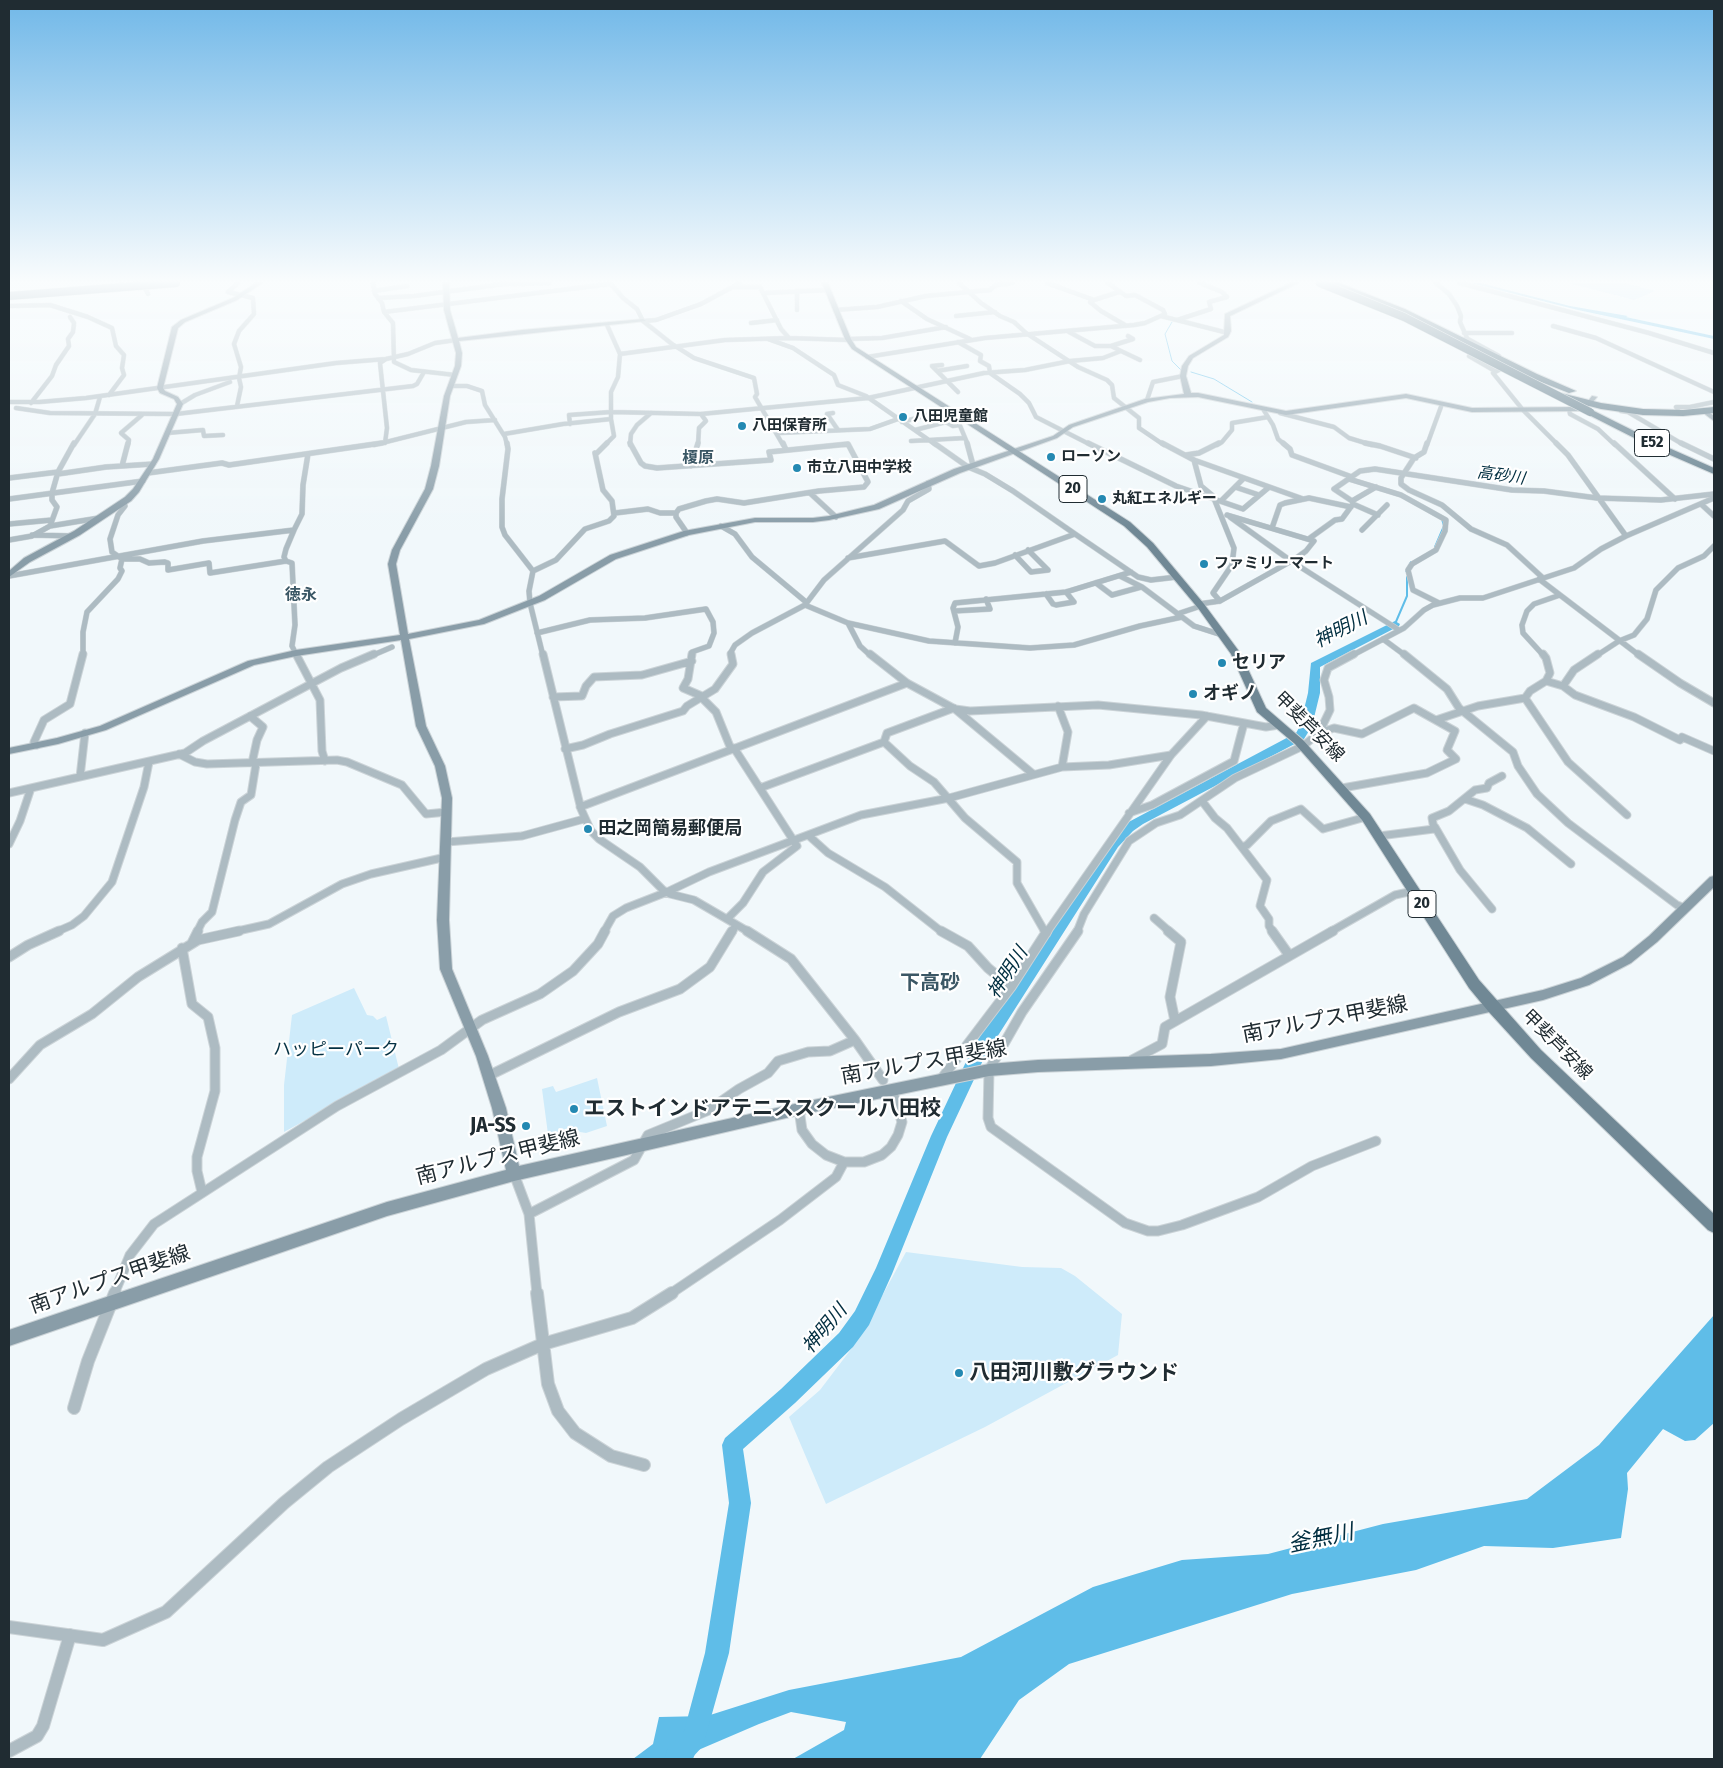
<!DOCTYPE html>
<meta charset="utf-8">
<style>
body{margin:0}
#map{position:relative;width:1723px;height:1768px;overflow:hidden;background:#f1f8fb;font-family:"Fira Sans Condensed",sans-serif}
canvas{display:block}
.frame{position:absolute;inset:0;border:10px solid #202c32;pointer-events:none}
</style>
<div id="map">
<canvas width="1723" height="1768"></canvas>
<div class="frame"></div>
</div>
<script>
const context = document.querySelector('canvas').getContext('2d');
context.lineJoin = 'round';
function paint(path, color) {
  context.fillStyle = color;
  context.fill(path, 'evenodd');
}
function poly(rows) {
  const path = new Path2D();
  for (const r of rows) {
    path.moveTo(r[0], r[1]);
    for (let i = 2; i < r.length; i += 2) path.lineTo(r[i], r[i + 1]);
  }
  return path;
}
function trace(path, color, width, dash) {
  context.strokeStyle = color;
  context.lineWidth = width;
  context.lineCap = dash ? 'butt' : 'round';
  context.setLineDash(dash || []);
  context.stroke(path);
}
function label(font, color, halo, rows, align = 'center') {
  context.font = font + ' "Fira Sans Condensed","Noto Sans JP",sans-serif';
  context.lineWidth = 4.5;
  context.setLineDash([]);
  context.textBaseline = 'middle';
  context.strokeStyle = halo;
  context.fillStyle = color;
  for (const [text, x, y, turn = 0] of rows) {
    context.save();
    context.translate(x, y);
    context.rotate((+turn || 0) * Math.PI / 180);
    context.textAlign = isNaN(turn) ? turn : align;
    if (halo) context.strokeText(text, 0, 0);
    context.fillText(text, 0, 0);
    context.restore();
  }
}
paint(poly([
 [1569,283,1625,283,1655,291,1634,300],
 [354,988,367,1015,373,1016,377,1020,386,1016,399,1069,284,1132,284,1085,292,1015],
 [597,1078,607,1126,586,1133,580,1132,576,1128,548,1134,542,1089,553,1086,556,1092],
 [906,1252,1022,1267,1061,1268,1075,1276,1122,1314,1118,1355,985,1427,826,1504,789,1417,820,1390,858,1340]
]), '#ceebfa');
paint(poly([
 [1471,283,1480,283,1570,306,1628,316,1626,317,1714,336,1714,339,1578,310],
 [1714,1315,1714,1423,1695,1440,1685,1441,1663,1429,1627,1473,1628,1489,1621,1538,1553,1548,1484,1546,1416,1570,1292,1594,1069,1664,1019,1700,980,1759,793,1759,844,1730,846,1722,791,1712,759,1724,696,1751,693,1759,633,1759,653,1744,659,1717,707,1716,789,1690,961,1657,1093,1587,1182,1560,1268,1554,1383,1524,1527,1499,1599,1445]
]), '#5fbde8');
trace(poly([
 [1172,322,1165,334,1172,361,1181,370],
 [1191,372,1214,379,1252,402]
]), '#5fbde8', 1);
trace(poly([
 [1435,547,1444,526,1442,519],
 [1406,571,1411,562],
 [1395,624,1407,596,1407,577]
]), '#5fbde8', 2);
paint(poly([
 [1395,621,1400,624,1399,626,1320,667,1320,693,1312,726,1304,739,1143,824,1133,831,1118,847,985,1056,947,1137,892,1274,869,1325,853,1347,795,1403,743,1449,751,1503,729,1653,703,1746,691,1759,664,1759,667,1750,684,1731,705,1653,729,1503,722,1445,725,1438,781,1389,839,1333,855,1311,876,1268,931,1136,973,1047,1108,841,1123,825,1296,733,1300,726,1308,693,1311,663,1395,621]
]), '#5fbde8');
const streetFar4 = poly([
 [147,283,145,288,148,294],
 [373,283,375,294,382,303,384,312,393,323,394,362,411,370,455,375],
 [610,283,623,298,637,309,643,321,672,344,694,358,754,378,757,394,755,397,783,445],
 [959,283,981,303,1000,316,1014,322,1026,333,1078,367,1107,380,1112,385,1114,398,1139,418,1139,428,1164,445],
 [1047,283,1094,300,1119,292],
 [1436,283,1449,294,1457,306,1461,316,1460,322,1467,338,1462,340],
 [1460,283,1649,333,1714,353],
 [735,287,760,287,781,329,789,338],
 [374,291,407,286],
 [797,291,797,310],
 [764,293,828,290],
 [378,298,414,296,504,284,549,283],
 [901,301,927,319,970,339],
 [1093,301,1090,302,1101,311,1125,325],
 [9,306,50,305,88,317,112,328,116,346,124,355,122,368,124,375,109,395],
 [835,310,877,307,926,296,990,290,996,285,1012,283],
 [384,312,610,284],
 [956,316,995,312],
 [1161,316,1228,333],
 [1177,320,1211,309,1209,302,1227,297,1222,292,1200,283],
 [643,321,656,320,701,304,740,283],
 [751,323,777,320],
 [1553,326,1596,338,1714,392],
 [1464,333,1512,333],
 [1466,338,1499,356],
 [768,339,793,348,834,375,838,385,866,396,936,445],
 [848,339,882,338,946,327],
 [958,342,981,355,980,361,989,366,990,373,1020,394,1029,403,1036,417,1091,445],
 [1111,346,1133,339,1128,336],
 [1121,351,1140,360],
 [620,354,725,340,789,338,848,340],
 [1469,356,1495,371],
 [867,357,985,338,1134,325,1145,323,1165,314,1163,310,1135,295,1126,296,1108,283],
 [942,365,932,366,958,392],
 [1499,370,1493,373,1523,410,1558,445],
 [937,371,967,366],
 [450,386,467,386,482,391,485,405,505,437,507,445],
 [1147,400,1153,382,1183,376],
 [9,402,39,402,86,398,336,363,386,359,408,354,435,343,456,340],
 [31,403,52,376,56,365,69,346,68,339,73,332,74,323,70,317],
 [180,404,195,395,230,382],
 [237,406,241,387,239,378,241,367,234,344,239,331,254,314,253,298,228,292,238,283],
 [16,408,50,413,176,414,413,386,417,384,424,372],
 [1263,409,1273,425,1278,439,1285,445],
 [1569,409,1570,414,1598,429,1615,445],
 [1678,410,1676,407,1690,407,1714,402],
 [1621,411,1628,412,1684,445],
 [833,413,827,414,838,430],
 [1280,413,1334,427,1349,438,1372,445],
 [959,416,956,416,968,445],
 [902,422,935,413],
 [570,424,569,415,611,412,701,414,868,398,984,373,1025,370,1070,361,1103,358,1121,351,1111,346,1095,346,1069,332],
 [915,430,946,422,953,426,959,425],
 [167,433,203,430,204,436,223,435],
 [778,433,870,429,898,419],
 [504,434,563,424,611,419],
 [911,441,965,438],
 [385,443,387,428,380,363,386,359],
 [74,445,95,414,100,397],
 [128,445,129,440,121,433,142,415],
 [374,445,466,422,495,420],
 [605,445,614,436,611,419,611,392,618,377,620,354,607,325],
 [630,445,631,434,637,425,651,413],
 [698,445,699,428,706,421,701,414],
 [842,445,848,445],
 [1217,445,1222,442,1232,430,1232,423,1268,417],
 [1427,445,1442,404]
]);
const streetFar3 = poly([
 [507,443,508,449,502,499,502,527,505,535,533,571,529,591,530,603,543,656],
 [630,443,641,463,645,466,657,468,771,460,769,452,848,444,868,482,864,487,819,491,744,503,717,499,706,501,679,509,676,513,676,517,687,533],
 [783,443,786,450],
 [967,443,973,465],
 [1088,443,1176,486,1243,509,1268,488],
 [1162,443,1194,460,1201,486,1213,496,1234,548,1232,565,1213,593,1220,601],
 [1283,443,1290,449,1292,455,1352,477],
 [1365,443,1380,446,1416,458],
 [1427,443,1424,452,1414,458,1401,478,1401,484,1409,490,1442,505,1471,529,1507,545,1543,578],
 [1556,443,1568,455,1626,536],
 [1614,443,1675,499],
 [1681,443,1714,459],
 [596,454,607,443],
 [1186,455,1199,453,1219,443],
 [1194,460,1303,499],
 [122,466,128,443],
 [691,466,698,443],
 [148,473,222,463,229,465,382,443],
 [58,474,106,467,153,464],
 [9,478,58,472],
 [1349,479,1401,495,1446,520,1445,531,1436,550,1412,564,1408,570,1413,590,1439,603],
 [1235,487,1259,495],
 [810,493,836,517],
 [9,499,143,481],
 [1221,501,1243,479],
 [1352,501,1376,487],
 [124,502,125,506,118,515,110,539,112,552,122,559,140,559,149,563,165,562,168,563,168,570,209,563,210,573,286,561,292,563,295,625,292,646,297,656],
 [1353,504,1378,515],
 [1701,504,1714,516],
 [615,513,648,509,660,513,676,513],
 [1230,517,1291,561,1399,630],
 [9,524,52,520],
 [50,526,57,507,52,500,52,493,58,472,74,443],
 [721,526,735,534,752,557,806,602],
 [1272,528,1280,505,1285,503,1309,498,1351,507],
 [294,530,302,514,303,485,308,454],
 [1362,530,1387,505],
 [1075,534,1138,577,1151,580,1177,577],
 [32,535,72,536],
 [1310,538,1335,520,1342,519,1353,504,1352,501,1334,489,1360,471,1375,469,1512,490,1544,491,1597,498,1661,500,1714,494],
 [9,540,32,536,50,526,99,518],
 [1015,555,1031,572,1048,570,1028,550],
 [848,558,945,541,979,566,995,563,1075,534,1013,491,985,474,968,467,934,443],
 [533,571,556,560,585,529,609,521,614,516,612,501,603,490,595,453],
 [9,576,203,541,294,530,286,549,284,557,286,561],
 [1120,576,1142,587,1194,626,1222,635],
 [1539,579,1640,656],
 [1096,583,1112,595,1141,587],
 [1046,594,1053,604,1056,605,1074,602,1066,592],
 [1199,604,1220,601,1295,559,1306,551,1314,541,1227,515],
 [805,605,848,623,860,646,871,656],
 [954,611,990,609,986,599],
 [1177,614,1201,606],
 [848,623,929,641,1030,648,1074,645,1140,626,1182,617],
 [537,633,590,620,645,618,706,609,713,622,714,633,709,646,692,652,691,656],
 [1383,639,1406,656],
 [955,643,958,627,953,608,955,603,1066,592,1131,572],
 [83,656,83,632,87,612,118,579,122,571,120,568,122,559],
 [371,656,392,647],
 [732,656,731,652,735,645,752,633,805,605,824,580,903,510,908,501,929,489,928,483],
 [1351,656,1404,628,1424,610,1433,605,1460,598,1483,598,1574,568,1601,549,1626,536,1714,498],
 [1544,656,1523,633,1522,625,1527,611,1534,604,1560,595],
 [1596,656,1619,641,1634,635,1647,619,1656,590,1678,568,1704,556,1714,546]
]);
const streetFar2 = poly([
 [296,654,320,700,322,751,325,761],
 [543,654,581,809,591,831,599,839,640,867,663,890,670,894,694,900,749,932],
 [692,654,688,679,683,688,704,697],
 [870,654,907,683,955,709,970,711,1098,705,1201,715,1266,727,1279,725],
 [1404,654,1447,689,1459,708,1513,752,1518,766,1537,794,1568,823,1677,905,1685,908],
 [1543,654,1546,658,1550,673,1546,681],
 [1638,654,1680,683,1714,703],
 [1563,686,1574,670,1598,654],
 [553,697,582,696,586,686,594,677,642,675,692,661],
 [702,698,716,712,731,749],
 [1525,698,1568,762,1627,815],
 [1058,706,1068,732,1062,767],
 [955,709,1033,774],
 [250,716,263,727,257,740,252,763],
 [1436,720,1478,706,1525,698,1530,691,1546,681,1563,686,1575,695,1634,717,1680,740],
 [1319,733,1334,728,1362,734,1414,708,1455,731,1447,750,1456,759,1427,773,1342,788],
 [1682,737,1714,751],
 [884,742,887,733,954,708],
 [37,745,34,742,44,720,70,704,83,654],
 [565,749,583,745,610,734,683,711,687,706,715,689,733,664,731,654],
 [179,754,195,762,207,764,337,760,347,762,402,785,426,814,447,812],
 [80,777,85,733],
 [760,788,884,742,910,766,934,782,965,818,1017,862,1017,883,1045,932],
 [9,793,185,753,203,741,341,668,374,654],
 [1465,799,1483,805,1527,828,1571,864],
 [1202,801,1215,818,1227,828,1267,880,1260,906,1269,919,1269,926,1273,932],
 [580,807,907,683],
 [1129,813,1152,805,1234,761,1244,723],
 [1435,827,1460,870,1492,909],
 [808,835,828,853,885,887,942,932],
 [1379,836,1434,829,1432,818,1449,811,1475,790,1487,788,1489,783,1502,776],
 [447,842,522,836,584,819],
 [9,844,20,821,31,788],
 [1242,847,1247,845,1271,821,1301,809,1323,829,1366,817],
 [1154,918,1170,932],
 [727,919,743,903,763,872,797,846,734,748],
 [56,932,72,925,84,916,112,882,144,787,149,762],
 [197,932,202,922,212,912,235,820,241,802,251,795,256,764],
 [233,932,269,924,342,884,371,874,446,857],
 [604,932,613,916,626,908,667,892,709,872,861,815,949,798,1062,767,1109,765,1171,755],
 [732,932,736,925],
 [1047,932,1171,755,1207,716],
 [1077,932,1084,914,1129,841,1156,823,1180,815,1235,778,1303,746,1319,733,1330,710,1329,697,1324,680,1328,668,1354,654],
 [1330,932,1395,895,1413,891]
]);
const streetFar1 = poly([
 [747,931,791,959,855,1040,883,1080],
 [941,931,968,946,988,968,1011,987],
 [1045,931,1046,933],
 [1078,931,1022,1012,989,1070,988,1118,991,1127,1125,1223,1148,1231,1158,1231,1182,1225,1258,1197,1312,1166,1376,1141],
 [1168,931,1181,942,1170,997,1175,1021],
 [1272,931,1289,955],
 [192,943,198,931],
 [182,948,192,1004,208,1017,215,1048,215,1091,197,1157,197,1171,202,1192],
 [9,957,28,945,59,931],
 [1132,1060,1162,1044,1165,1027,1333,931],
 [488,1076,619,1012,680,989,710,967,732,931],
 [942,1078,1011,987,1047,931],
 [9,1079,40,1045,92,1014,138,977,198,940,239,931],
 [799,1109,802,1130,812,1144,826,1155,844,1162,864,1162,882,1155,891,1147,898,1135,902,1122,894,1096],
 [514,1174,529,1214,537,1294],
 [529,1214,634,1160,648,1135,709,1110,739,1089,768,1073,778,1061,808,1052,830,1051,855,1040],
 [114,1294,130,1255,154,1224,337,1106,441,1050,482,1020,540,994,573,971,598,944,605,931],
 [670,1294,780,1220,836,1177,844,1162]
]);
const street = poly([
 [537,1293,548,1384,558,1411,575,1433,611,1456,644,1465],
 [74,1408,88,1361,115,1293],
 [9,1627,103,1640,166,1612,284,1503,328,1467,401,1419,486,1369,543,1344,632,1318,672,1293],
 [9,1751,37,1736,43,1726,70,1635]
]);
const secondary = poly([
 [256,283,262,283,237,300,185,322,178,328,163,388,165,391,178,397,183,404,159,459,139,492,131,501,80,535,30,562,9,577,9,571,24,558,74,531,125,497,133,489,153,459,177,404,174,399,160,393,157,388,172,327,181,320,233,298,256,283],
 [443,283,449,283,450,310,458,338,522,330,643,319,646,321,459,341,462,353,461,366,450,396,439,466,433,489,400,550,396,564,408,634,479,620,539,596,610,555,684,531,755,518,813,518,829,516,874,505,954,469,1053,436,1069,425,1145,399,1184,394,1180,376,1182,366,1189,356,1224,335,1225,314,1291,283,1298,283,1230,316,1231,331,1228,337,1193,358,1188,366,1186,376,1191,393,1198,393,1286,411,1406,394,1472,408,1579,407,1584,406,1592,396,1597,397,1588,408,1580,411,1472,412,1406,398,1286,415,1198,397,1170,398,1148,402,1073,427,1057,438,960,473,879,509,829,520,813,522,755,522,689,535,616,559,545,600,484,624,409,639,426,726,445,766,452,798,449,920,452,969,488,1056,506,1108,519,1166,799,1103,989,1064,1038,1060,1211,1054,1281,1049,1543,990,1581,978,1623,957,1649,936,1710,877,1714,876,1714,887,1657,942,1631,963,1589,985,1543,1000,1281,1059,1211,1066,1038,1072,989,1076,799,1115,514,1181,387,1216,9,1346,9,1330,387,1202,506,1170,492,1108,476,1056,440,969,437,920,442,798,435,766,416,726,401,640,296,656,254,665,106,730,58,744,9,754,9,748,57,738,100,726,248,661,296,650,400,635,388,564,392,550,425,489,431,466,444,396,455,366,456,353,444,310,443,283],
 [1702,410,1706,410,1714,416,1714,421,1702,412,1702,410]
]);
const primary = poly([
 [822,283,828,283,851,339,856,347,1130,522,1153,543,1204,604,1241,654,1266,708,1303,740,1370,814,1479,980,1541,1050,1714,1214,1714,1233,1708,1230,1531,1058,1488,1011,1469,988,1362,820,1295,744,1257,712,1231,654,1198,608,1147,547,1124,526,852,349,845,339,822,283]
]);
const highway = poly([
 [1330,283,1339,283,1405,309,1537,374,1576,391,1569,393,1531,378,1399,313,1330,283],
 [1557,392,1601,403,1643,409,1683,410,1714,407,1714,413,1683,416,1643,415,1601,409,1554,397,1553,395,1557,392],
 [1590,409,1660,444,1714,468,1714,474,1654,448,1587,414,1587,410,1590,409]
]);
trace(streetFar4, '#cbd3d7', 5);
trace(streetFar3, '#cbd3d7', 6);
trace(streetFar2, '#cbd3d7', 9);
trace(streetFar1, '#cbd3d7', 11);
trace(street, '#cbd3d7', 14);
trace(secondary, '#cbd3d7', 2);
trace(primary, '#cbd3d7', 2);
trace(highway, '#cbd3d7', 2);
trace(streetFar4, '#adbbc2', 4);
trace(streetFar3, '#adbbc2', 5);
trace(streetFar2, '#adbbc2', 7);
trace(streetFar1, '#adbbc2', 9);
trace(street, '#adbbc2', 12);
paint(secondary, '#899da8');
paint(primary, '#708895');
paint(highway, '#597685');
const highwayBridge = poly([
 [1320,283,1404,317,1590,412],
 [9,296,176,283]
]);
trace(highwayBridge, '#cbd3d7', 9, []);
trace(highwayBridge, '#597685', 8);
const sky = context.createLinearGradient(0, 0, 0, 530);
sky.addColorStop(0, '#71b8e8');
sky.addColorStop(0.53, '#f9fcfd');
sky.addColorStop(1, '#f9fcfd00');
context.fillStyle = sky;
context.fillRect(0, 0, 1723, 530);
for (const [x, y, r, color] of [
 [903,417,5,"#2489b2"],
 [742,426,5,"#2489b2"],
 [1051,457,5,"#2489b2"],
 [797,468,5,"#2489b2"],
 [1102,499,5,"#2489b2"],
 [1204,564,5,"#2489b2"],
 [1222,663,5,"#2489b2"],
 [1193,694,5,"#2489b2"],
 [588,829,5,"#2489b2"],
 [574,1109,5,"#2489b2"],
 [526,1126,5,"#2489b2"],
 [959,1373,5,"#2489b2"]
]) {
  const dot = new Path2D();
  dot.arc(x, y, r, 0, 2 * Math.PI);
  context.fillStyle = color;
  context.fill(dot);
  trace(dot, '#fff', 2);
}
label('bold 15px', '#202c32', '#fff', [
 ["八田児童館",913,417],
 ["八田保育所",752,426],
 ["ローソン",1061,457],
 ["市立八田中学校",807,468],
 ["丸紅エネルギー",1112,499],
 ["ファミリーマート",1214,564]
], 'left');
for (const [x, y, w] of [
 [1652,443,35],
 [1073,489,28],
 [1422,904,28]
]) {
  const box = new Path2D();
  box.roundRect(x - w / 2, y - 13.5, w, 27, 4);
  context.fillStyle = '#fff';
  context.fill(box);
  trace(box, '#202c32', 1);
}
label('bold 16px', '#202c32', null, [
 ["E52",1652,443],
 ["20",1073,489],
 ["20",1422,904]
]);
label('bold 16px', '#3b5765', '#fff', [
 ["榎原",698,459],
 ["徳永",301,596]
]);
label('italic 16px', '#012e40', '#fff', [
 ["高砂川",1501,476,8]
]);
label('bold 18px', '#202c32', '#fff', [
 ["セリア",1232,663],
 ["オギノ",1203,694],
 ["田之岡簡易郵便局",598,829]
], 'left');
label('18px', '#202c32', '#fff', [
 ["甲斐芦安線",1309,727,45],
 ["甲斐芦安線",1557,1045,45]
]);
label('18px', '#043143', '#fff', [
 ["ハッピーパーク",336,1050]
]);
label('italic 19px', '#012e40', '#fff', [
 ["神明川",1341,630,-27],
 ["神明川",1008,973,-57],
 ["神明川",825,1329,-50]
]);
label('bold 20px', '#3b5765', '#fff', [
 ["下高砂",930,983]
]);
label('21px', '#202c32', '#fff', [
 ["南アルプス甲斐線",1325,1020,-11],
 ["南アルプス甲斐線",924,1063,-10],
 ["南アルプス甲斐線",498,1158,-14],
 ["南アルプス甲斐線",110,1280,-19]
]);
label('bold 21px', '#202c32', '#fff', [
 ["エストインドアテニススクール八田校",584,1109],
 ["JA-SS",516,1126,"right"],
 ["八田河川敷グラウンド",969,1373]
], 'left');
label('italic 22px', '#012e40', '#fff', [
 ["釜無川",1321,1539,-12]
]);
</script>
